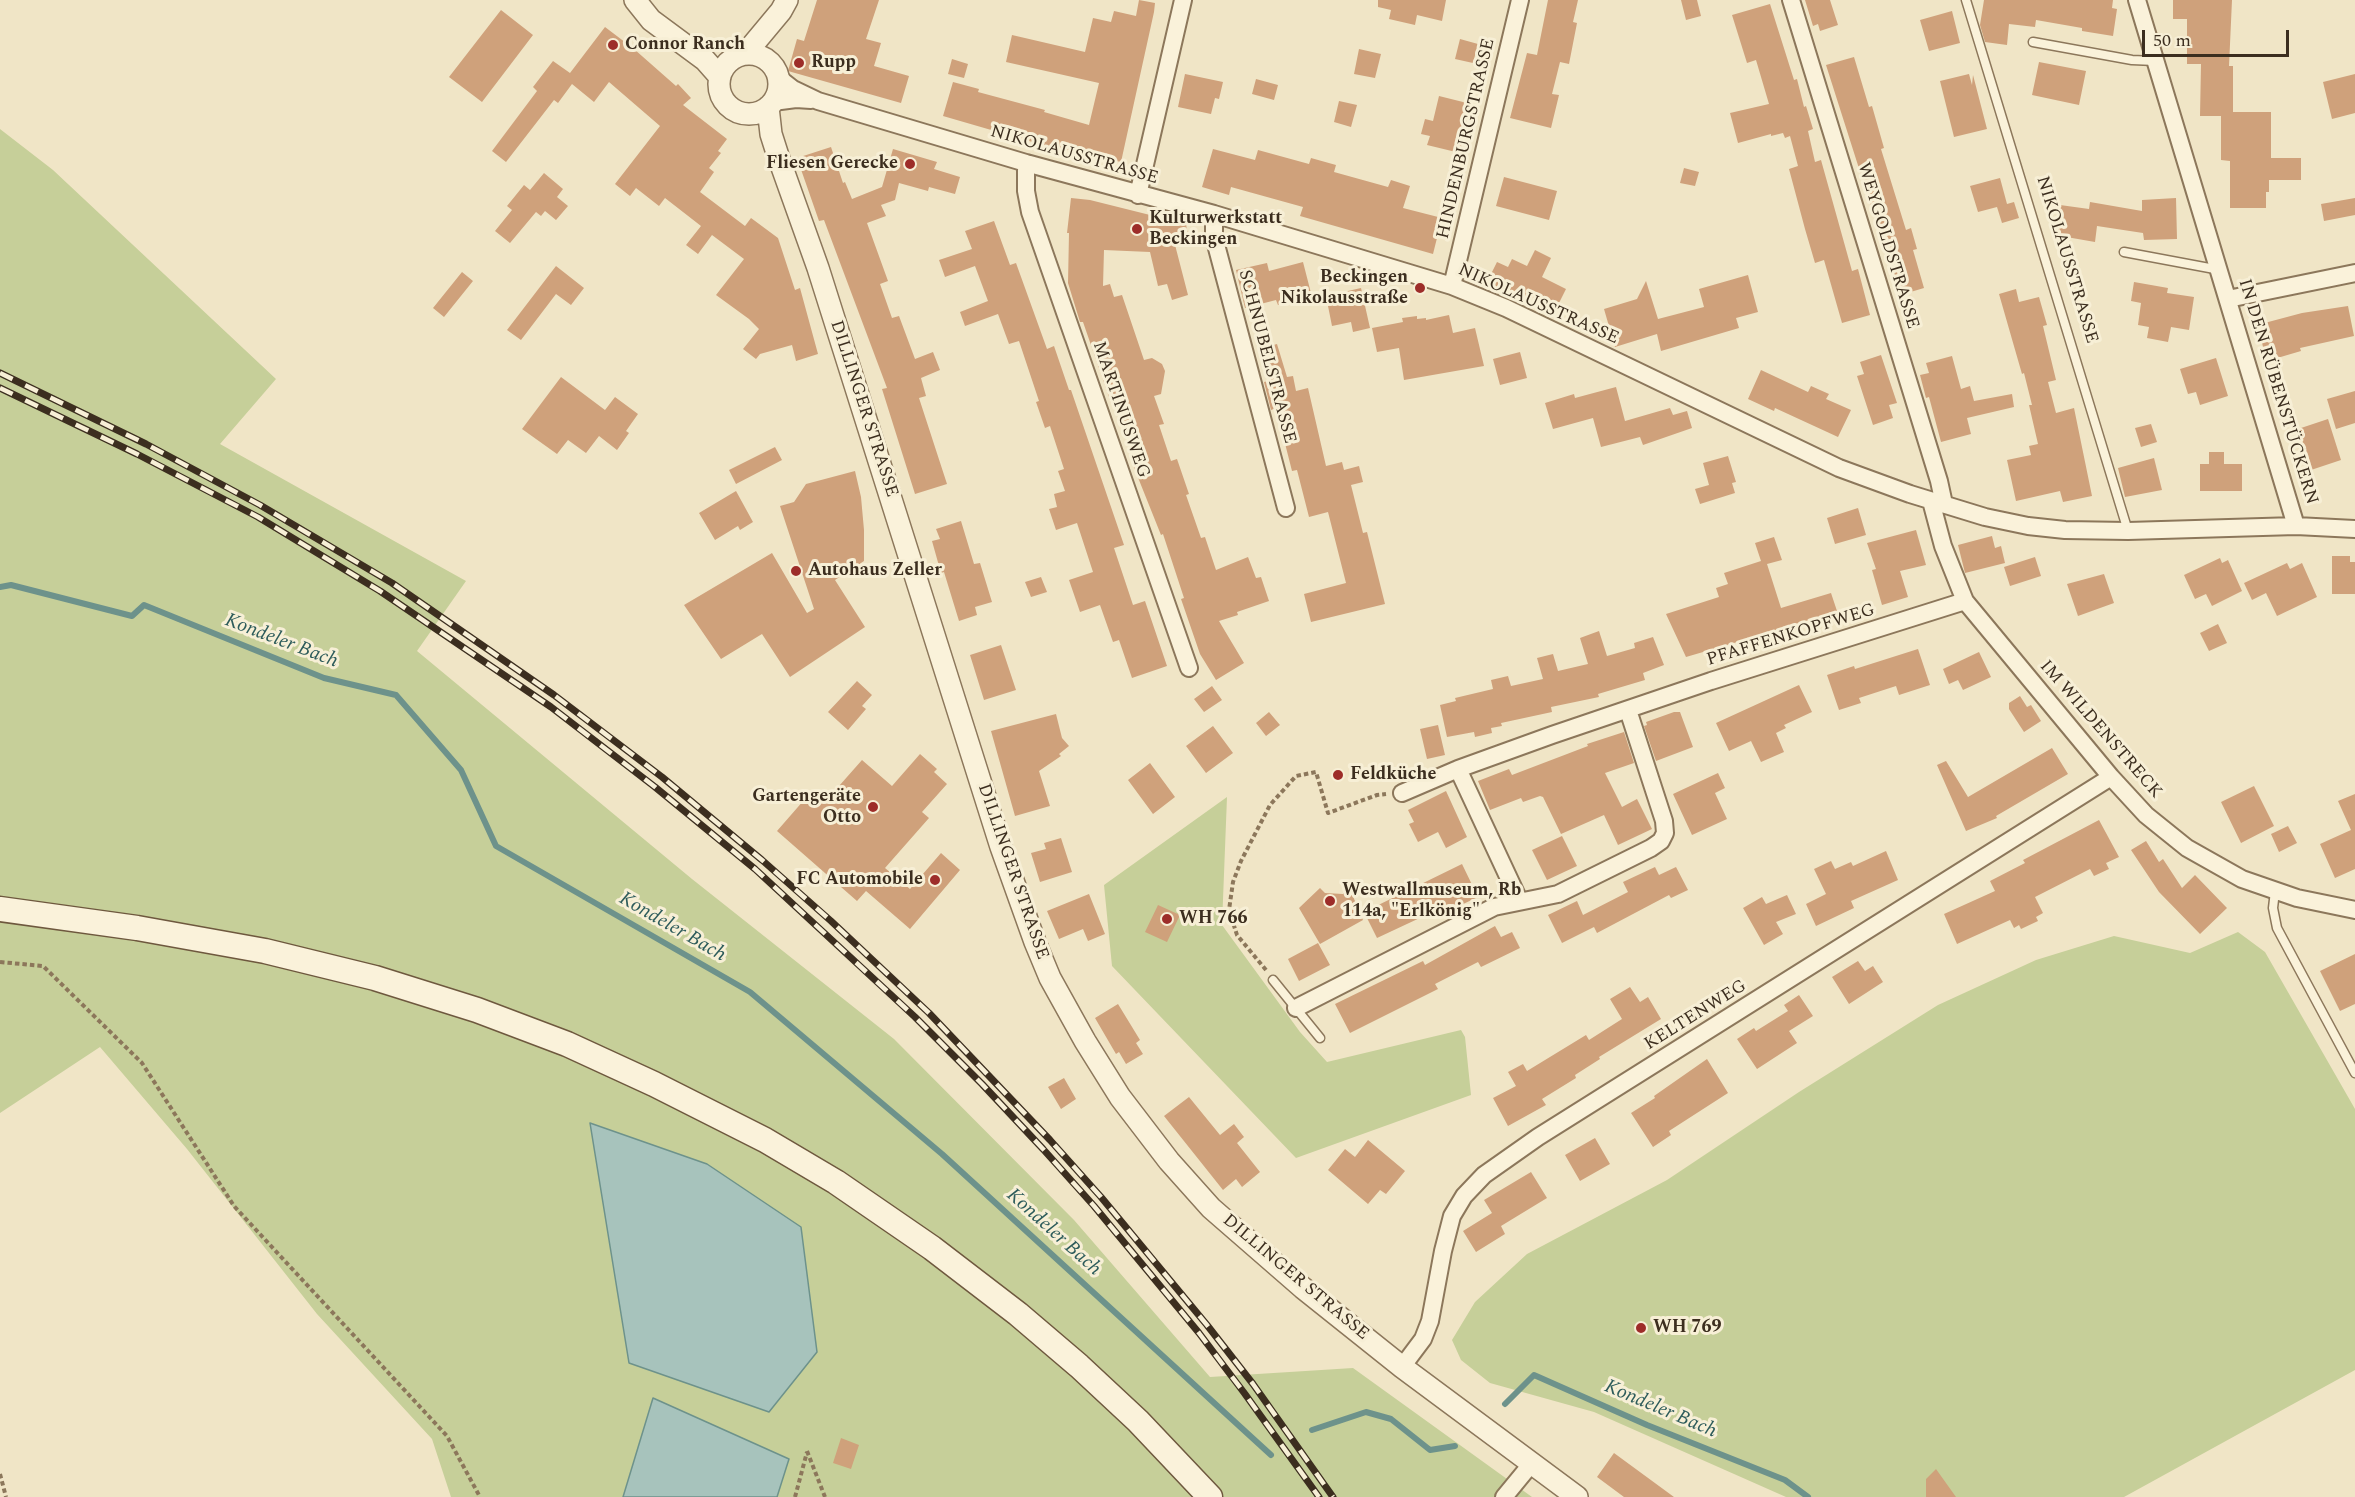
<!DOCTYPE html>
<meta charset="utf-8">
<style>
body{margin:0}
#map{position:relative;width:2355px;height:1497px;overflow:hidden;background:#f0e5c6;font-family:Spectral,serif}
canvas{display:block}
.scale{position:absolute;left:2142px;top:30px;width:147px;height:27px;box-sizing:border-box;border:3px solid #3c2e1f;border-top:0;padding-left:8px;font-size:18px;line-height:21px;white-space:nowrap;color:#3c2e1f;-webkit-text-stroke:4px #f7efd6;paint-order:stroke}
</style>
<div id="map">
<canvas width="2355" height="1497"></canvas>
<div class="scale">50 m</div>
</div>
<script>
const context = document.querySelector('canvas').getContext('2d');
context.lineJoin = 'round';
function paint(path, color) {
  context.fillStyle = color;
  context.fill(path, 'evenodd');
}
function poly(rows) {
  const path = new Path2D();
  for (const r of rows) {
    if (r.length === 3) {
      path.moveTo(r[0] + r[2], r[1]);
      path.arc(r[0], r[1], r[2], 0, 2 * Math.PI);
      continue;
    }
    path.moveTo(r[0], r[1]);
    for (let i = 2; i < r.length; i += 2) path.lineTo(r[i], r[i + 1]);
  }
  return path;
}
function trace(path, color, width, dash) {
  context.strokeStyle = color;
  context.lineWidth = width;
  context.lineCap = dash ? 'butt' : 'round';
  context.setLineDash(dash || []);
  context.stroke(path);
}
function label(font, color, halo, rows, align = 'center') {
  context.font = font + ' Spectral,serif';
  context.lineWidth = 6;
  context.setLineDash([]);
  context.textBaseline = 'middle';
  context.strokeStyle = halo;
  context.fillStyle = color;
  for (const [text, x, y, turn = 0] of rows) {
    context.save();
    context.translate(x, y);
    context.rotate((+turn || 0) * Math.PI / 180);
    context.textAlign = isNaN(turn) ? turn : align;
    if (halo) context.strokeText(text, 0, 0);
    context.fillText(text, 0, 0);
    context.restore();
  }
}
paint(poly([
 [0,129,53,170,276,379,220,444,466,581,417,651,692,879,894,1039,1074,1220,1210,1377,1353,1368,1532,1497,777,1497,788,1459,653,1398,623,1497,451,1497,432,1439,317,1314,187,1149,100,1047,0,1113],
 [1227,797,1222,925,1300,1032,1327,1062,1461,1030,1465,1037,1471,1095,1296,1158,1112,966,1104,885],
 [2238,932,2265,952,2355,1109,2355,1370,2124,1497,1786,1497,1594,1412,1490,1383,1461,1360,1452,1340,1475,1302,1527,1254,1667,1180,1799,1092,1938,1005,2036,960,2114,936,2190,953]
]), '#c6cf99');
const water = poly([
 [590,1123,707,1164,801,1227,817,1352,769,1412,629,1363,590,1123],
 [653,1398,789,1459,777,1497,623,1497,653,1398]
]);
paint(water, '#a7c3bc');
trace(water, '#6d928b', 1.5);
trace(poly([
 [0,587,11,585,132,616,144,605,324,678,396,695,461,770,496,846,750,992,942,1154,1271,1455],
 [1505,1404,1534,1375,1647,1425,1785,1480,1808,1497],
 [1312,1430,1366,1412,1391,1419,1430,1450,1455,1446]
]), '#6d928b', 6);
paint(poly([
 [817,0,879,0,866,39,881,43,874,66,909,76,901,103,788,71,797,39,804,41],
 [1139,0,1155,3,1154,12,1121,162,1067,150,1067,152,943,116,953,82,979,89,978,92,1045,110,1044,112,1089,125,1099,83,1006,62,1012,35,1085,52,1093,18,1111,22,1114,11,1136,16],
 [1378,0,1446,0,1442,21,1417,15,1415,25,1389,19,1391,10,1378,7],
 [1548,0,1578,0,1573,22,1577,23,1569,64,1560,62,1552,94,1559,95,1551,128,1510,118,1527,53,1537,55],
 [1681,0,1697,0,1701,16,1686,20],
 [1805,0,1830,0,1838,25,1820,31,1818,24,1813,26],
 [1984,0,2113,0,2112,8,2117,9,2113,36,2082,31,2082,28,2036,20,2035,27,2009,24,2007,45,1985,42,1980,25],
 [2173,0,2232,0,2229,66,2233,66,2233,112,2271,112,2271,158,2301,158,2301,180,2269,180,2269,192,2266,192,2266,208,2230,208,2230,161,2221,160,2221,116,2200,116,2201,64,2187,64,2187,19,2173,19],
 [1770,4,1794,80,1797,79,1804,107,1806,106,1813,129,1808,131,1815,162,1821,160,1852,271,1858,269,1870,315,1842,323,1824,260,1815,263,1805,229,1789,169,1798,166,1790,136,1785,138,1783,133,1771,136,1771,134,1738,143,1730,113,1769,104,1756,60,1747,63,1732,15],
 [501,10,533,35,482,102,449,77],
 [1952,11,1960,43,1929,51,1920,20],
 [605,27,634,49,676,86,678,84,691,98,683,105,727,139,718,151,721,153,709,168,714,172,700,192,745,226,751,218,778,238,795,290,800,288,818,354,796,361,792,345,760,354,756,359,743,349,759,329,749,319,716,295,744,259,712,235,698,254,686,245,701,226,665,198,659,206,636,188,630,196,615,184,660,126,609,82,594,102,572,84,558,103,554,100,506,162,492,151,537,91,533,87,553,61,570,73],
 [1460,39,1478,44,1473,63,1455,59],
 [1359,49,1381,54,1375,78,1354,74],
 [1854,57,1869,107,1872,106,1884,148,1881,149,1906,230,1911,228,1917,249,1913,250,1924,288,1897,296,1888,268,1896,265,1884,226,1878,228,1826,65],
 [952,59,968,64,964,78,948,74],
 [2039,62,2086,71,2079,105,2032,95],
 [1185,74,1223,82,1219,99,1215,98,1211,114,1178,107],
 [1969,74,1972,85,1973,75,1987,129,1954,137,1940,81],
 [2355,74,2355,113,2332,119,2323,82],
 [1256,79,1278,85,1274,100,1252,94],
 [1439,96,1471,104,1460,153,1427,145,1430,136,1421,134,1425,119,1433,121],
 [1339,101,1357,105,1351,127,1334,122],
 [831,147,843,183,845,182,852,199,882,187,893,149,937,162,934,169,960,177,955,194,929,187,928,191,899,183,895,200,881,205,886,216,867,223,888,281,880,284,892,318,899,316,915,359,933,352,940,370,921,378,926,396,919,398,947,484,915,494,882,389,887,388,824,220,819,221,797,158],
 [1213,149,1255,160,1258,150,1309,164,1311,158,1336,165,1334,172,1388,187,1391,180,1410,186,1403,208,1442,218,1433,254,1300,216,1303,207,1231,187,1229,195,1202,187],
 [1684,168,1699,172,1695,186,1680,183],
 [544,173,563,189,557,197,568,206,556,220,545,211,541,216,536,212,510,243,495,231,512,210,507,206,524,185,530,190],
 [1504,177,1557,191,1549,220,1496,206],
 [2000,178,2007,204,2014,202,2019,218,2002,223,1997,207,1978,212,1970,186],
 [1071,198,1090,200,1186,224,1189,242,1174,241,1188,295,1172,300,1167,284,1158,286,1150,252,1104,250,1103,286,1110,284,1114,297,1122,295,1144,360,1152,358,1162,364,1165,371,1161,394,1154,396,1164,424,1159,425,1171,461,1177,459,1189,494,1186,495,1201,538,1205,537,1216,570,1248,557,1256,578,1261,577,1269,601,1237,612,1238,615,1219,621,1244,663,1216,680,1200,654,1181,599,1184,598,1163,534,1161,535,1133,465,1137,463,1116,401,1111,403,1083,322,1080,322,1068,283,1069,233,1067,233],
 [2176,198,2177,239,2144,240,2143,233,2097,226,2095,242,2055,235,2060,205,2089,209,2090,202,2142,211,2142,200],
 [2355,198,2355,215,2324,221,2321,204],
 [994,221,1010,265,1016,263,1047,349,1054,346,1069,390,1071,390,1124,545,1114,548,1133,605,1145,601,1167,666,1132,678,1119,640,1113,642,1100,605,1080,612,1069,580,1093,572,1077,523,1056,530,1049,509,1057,507,1054,494,1065,491,1058,471,1064,469,1050,426,1045,428,1036,402,1039,401,1019,341,1009,344,998,314,965,326,960,312,988,301,975,266,945,277,939,260,972,249,965,231],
 [1535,250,1551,258,1542,277,1566,289,1556,309,1532,297,1528,305,1490,287,1494,278,1490,276,1497,262,1508,267,1512,259,1527,266],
 [1303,262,1312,297,1278,305,1276,300,1245,308,1236,270,1267,263,1269,271],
 [556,266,584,288,571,305,556,294,521,340,507,330],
 [462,272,473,281,444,317,433,308],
 [1748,275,1758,312,1736,318,1739,328,1661,351,1657,334,1615,347,1604,309,1637,299,1646,281,1658,319,1704,307,1699,289],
 [2134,282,2168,288,2167,293,2194,297,2189,330,2171,327,2168,342,2147,338,2149,327,2138,325,2141,303,2131,301],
 [1361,288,1370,328,1353,332,1351,322,1332,326,1326,296],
 [2016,289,2019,302,2039,297,2047,325,2043,326,2056,380,2048,382,2056,413,2074,408,2092,496,2063,502,2060,491,2016,501,2007,460,2031,455,2029,446,2038,444,2029,405,2032,405,2024,373,2022,374,1999,294],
 [2348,306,2354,336,2300,348,2301,351,2267,361,2257,325,2302,313],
 [1449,315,1453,333,1475,328,1484,366,1404,380,1399,348,1377,352,1372,328,1403,322,1402,318,1417,316,1417,319,1426,318,1426,320],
 [1277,344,1287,377,1293,376,1296,391,1308,388,1326,466,1342,462,1344,470,1359,466,1363,482,1351,485,1363,533,1367,532,1385,604,1311,622,1304,594,1346,583,1328,512,1309,517,1297,470,1292,471,1276,408,1271,410,1264,382,1268,381,1259,349],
 [1520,352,1527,378,1500,385,1493,359],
 [1881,355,1897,403,1889,405,1893,418,1873,425,1857,376,1864,374,1860,362],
 [1952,356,1961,389,1970,386,1974,401,2012,394,2014,407,1967,418,1971,434,1941,442,1929,397,1926,398,1920,375,1929,373,1926,363],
 [2216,358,2228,396,2200,405,2196,392,2188,394,2180,369],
 [1761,370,1808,392,1811,386,1829,394,1826,399,1851,410,1838,437,1775,408,1774,411,1748,399],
 [561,377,605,410,615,397,638,414,626,431,629,433,617,450,599,436,586,453,568,440,557,454,522,429],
 [1616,387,1625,421,1670,408,1673,415,1687,411,1692,428,1643,445,1640,437,1601,447,1593,418,1553,429,1545,403,1574,394,1575,398],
 [2355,391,2355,423,2336,429,2327,399],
 [2328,419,2341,460,2311,470,2298,429],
 [2151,424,2157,442,2141,447,2135,428],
 [775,447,782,460,736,484,729,470],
 [2209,452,2224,452,2224,464,2242,464,2242,491,2200,491,2200,464,2209,464],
 [1728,456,1736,482,1732,483,1735,493,1700,504,1695,489,1709,485,1703,463],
 [2154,458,2162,490,2125,497,2118,468],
 [855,471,861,497,864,530,864,561,835,580,865,627,790,677,762,634,721,659,684,605,772,553,807,613,814,609,780,506,794,502,806,484],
 [736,491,753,522,740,530,738,526,715,540,699,513],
 [1858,508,1866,535,1835,544,1827,518],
 [961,521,974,564,980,563,992,602,975,607,977,615,959,621,944,572,941,573,932,541,940,539,936,529],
 [1916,530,1926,565,1900,571,1908,597,1882,605,1872,570,1876,569,1867,543],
 [1992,536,1995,548,2001,546,2005,563,1965,573,1958,545],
 [1774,537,1782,560,1767,564,1781,608,1831,593,1840,620,1812,629,1809,621,1686,657,1666,614,1719,597,1716,588,1728,584,1724,573,1761,561,1755,543],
 [2332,556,2350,556,2350,562,2355,562,2355,594,2332,594],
 [2035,557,2041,576,2010,586,2004,567],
 [2220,558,2222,563,2228,560,2242,591,2212,606,2206,594,2195,599,2184,575],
 [2287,563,2290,569,2302,563,2317,597,2277,616,2266,593,2252,600,2244,583],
 [2104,574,2114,603,2078,616,2067,584],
 [1041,577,1047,592,1031,597,1025,582],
 [2218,624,2227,643,2209,651,2200,633],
 [1599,631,1607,656,1635,648,1634,643,1653,637,1664,665,1643,673,1645,680,1598,694,1599,697,1551,707,1552,712,1501,723,1502,726,1491,728,1492,733,1475,737,1474,732,1447,737,1440,705,1456,701,1455,698,1493,689,1491,680,1508,676,1511,686,1543,679,1537,658,1553,654,1558,671,1588,664,1580,638],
 [1001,645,1016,690,984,700,970,655],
 [1918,649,1930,685,1899,695,1896,686,1859,698,1861,703,1839,710,1827,675,1854,666,1855,669],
 [1979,652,1991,677,1963,690,1958,680,1949,684,1943,669],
 [857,681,872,695,862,706,866,709,848,730,828,712],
 [1799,685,1812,712,1784,725,1786,728,1776,733,1784,752,1761,762,1751,741,1729,751,1716,723],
 [1212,686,1222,700,1204,712,1194,699],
 [2020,696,2027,707,2031,705,2041,721,2024,732,2009,709,2009,703],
 [1269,712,1280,725,1266,736,1256,723],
 [1674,712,1680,712,1693,747,1656,761,1644,726,1647,725,1646,722],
 [1056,714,1062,738,1069,746,1059,754,1061,756,1039,771,1050,806,1015,816,991,731],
 [1438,725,1445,755,1427,759,1420,729],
 [1213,726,1233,753,1206,773,1186,746],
 [1624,732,1634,763,1605,773,1622,807,1637,799,1652,829,1618,845,1604,815,1561,834,1543,797,1540,796,1523,802,1521,798,1490,810,1478,781,1509,769,1512,775,1588,746,1587,744],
 [2052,748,2068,774,1996,816,1997,818,1966,831,1937,765,1946,761,1968,797],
 [920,754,937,769,934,772,947,784,922,812,929,818,885,868,910,889,941,853,960,870,910,929,866,891,857,901,777,831,811,792,824,803,862,760,892,786],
 [1150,763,1175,797,1153,814,1128,780],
 [1718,773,1725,788,1715,793,1727,819,1692,835,1673,794],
 [2254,786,2274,826,2241,843,2221,802],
 [1446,791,1467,837,1446,848,1438,832,1418,842,1409,824,1414,822,1408,810],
 [2355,794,2355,869,2335,878,2320,844,2351,830,2338,801],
 [2099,820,2119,857,2106,863,2109,869,2094,876,2090,869,2035,897,2043,913,2036,917,2038,921,2021,929,2019,925,2014,928,2010,920,1957,944,1944,914,1995,891,1990,881,2025,863,2023,860],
 [2288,826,2297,843,2279,852,2271,834],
 [1562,836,1577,866,1547,880,1532,850],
 [1061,838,1072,872,1040,882,1031,853,1046,849,1044,843],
 [2146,841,2159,862,2163,859,2182,888,2195,875,2227,908,2200,934,2159,892,2131,850],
 [1886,851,1898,880,1851,901,1854,908,1816,926,1806,904,1826,894,1814,869,1831,861,1835,869,1851,862,1853,866],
 [1462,864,1478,897,1442,914,1439,909,1377,938,1364,912],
 [1655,867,1659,875,1676,867,1688,890,1671,898,1669,895,1597,933,1594,927,1562,943,1548,915,1577,901,1583,915,1628,892,1623,882],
 [1349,887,1363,920,1320,944,1299,908,1320,888,1325,893,1343,894],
 [1089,894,1105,934,1088,941,1083,929,1059,939,1047,911],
 [1787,895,1796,914,1776,922,1783,934,1764,945,1743,908,1762,897,1766,904],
 [1158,905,1180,915,1167,942,1145,932],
 [1495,926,1501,937,1512,932,1520,948,1481,967,1478,962,1435,984,1438,989,1350,1033,1335,1004,1423,961,1425,965],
 [1318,943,1330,965,1299,981,1288,959],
 [2355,954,2355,1004,2340,1011,2320,971],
 [1858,961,1865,971,1873,966,1883,982,1849,1004,1832,977],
 [1630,987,1640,1002,1648,997,1661,1019,1599,1057,1600,1059,1575,1075,1576,1078,1542,1099,1546,1105,1508,1126,1493,1098,1516,1086,1508,1072,1523,1064,1527,1071,1586,1035,1589,1040,1622,1019,1610,999],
 [1799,995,1813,1016,1789,1031,1797,1043,1757,1069,1737,1039,1754,1028,1756,1031,1788,1011,1784,1005],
 [1118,1004,1140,1040,1136,1043,1143,1054,1126,1064,1119,1052,1116,1054,1095,1018],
 [1707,1059,1728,1093,1669,1131,1671,1135,1653,1147,1631,1113,1655,1098,1654,1096],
 [1064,1078,1076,1099,1061,1109,1048,1087],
 [1189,1097,1220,1135,1234,1124,1244,1137,1237,1143,1260,1172,1242,1187,1236,1179,1223,1190,1164,1116],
 [1595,1138,1610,1164,1580,1181,1565,1155],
 [1368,1140,1405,1171,1386,1194,1380,1190,1368,1204,1328,1170,1345,1149,1355,1157],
 [1531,1172,1547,1198,1501,1226,1505,1234,1476,1252,1463,1231,1492,1213,1484,1200],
 [841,1438,859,1445,851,1469,833,1463],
 [1614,1453,1674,1497,1624,1497,1597,1477],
 [1936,1469,1956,1497,1926,1497,1926,1479]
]), '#cfa17b');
const service = poly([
 [1966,0,2128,531],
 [2033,42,2132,60,2155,61],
 [2124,252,2220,270],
 [2275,891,2273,908,2277,928,2355,1073],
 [1273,980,1320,1038]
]);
const minor = poly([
 [1791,0,1939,481,1944,504],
 [2137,0,2296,526],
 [779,78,793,89,818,101,1026,163,1214,214,1452,286,1506,308,1839,468,1910,494,1985,517,2028,526,2065,530,2128,531,2296,526,2355,529],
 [773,102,796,99,811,100],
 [1026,163,1026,191,1030,212,1189,668],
 [1138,195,1183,0],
 [1214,214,1214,237,1286,508],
 [1452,286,1520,0],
 [2228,299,2355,273],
 [1931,501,1943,546,1965,601,2111,777,2146,815,2187,848,2242,879,2297,898,2355,910],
 [1458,769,1519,900],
 [1402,793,1458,769,1552,735,1711,681,1965,601],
 [1296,1008,1494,907,1558,894,1651,848,1661,841,1665,833,1664,821,1628,710],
 [1402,1367,1423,1339,1430,1321,1443,1251,1452,1216,1464,1196,1484,1175,1538,1137,2111,777],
 [1504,1497,1532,1463]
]);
const tertiary = poly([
 [635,0,651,20,705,60,720,77],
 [746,53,781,11,787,0],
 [749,84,30],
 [768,107,771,134,778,156,818,268,1001,847,1035,942,1050,978,1085,1041,1120,1097,1169,1161,1211,1208,1303,1288,1402,1367,1577,1497]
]);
const secondary = poly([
 [0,909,137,928,265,951,375,978,477,1010,567,1044,654,1084,765,1140,836,1182,932,1248,1018,1314,1079,1366,1138,1421,1210,1497]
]);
trace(service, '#8c775b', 11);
trace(minor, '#8c775b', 20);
trace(tertiary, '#8c775b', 24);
trace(secondary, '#6e583e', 27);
trace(poly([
 [0,962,43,966,142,1063,234,1206,447,1436,480,1497],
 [1266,970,1237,935,1229,910,1233,882,1241,861,1270,805,1296,776,1316,772,1328,813,1377,795,1386,794],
 [807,1451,825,1497],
 [0,1474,6,1497],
 [795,1497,807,1452]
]), '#8c775b', 4, [4.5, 3]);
trace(service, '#faf2da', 8);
trace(minor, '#faf2da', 16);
trace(tertiary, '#faf2da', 21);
trace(secondary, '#faf2da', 24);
const rail = poly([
 [0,373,146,444,260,505,392,583,554,695,662,777,762,860,831,921,929,1013,1050,1140,1101,1197,1207,1325,1253,1384,1333,1497],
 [0,388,137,454,258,517,380,591,551,707,655,787,755,869,915,1017,982,1084,1043,1149,1094,1206,1199,1333,1245,1394,1319,1497]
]);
trace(rail, '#3c2e1f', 7);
trace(rail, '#f7efd6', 4.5, [14]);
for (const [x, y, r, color] of [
 [613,45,6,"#9d2d29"],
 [799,63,6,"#9d2d29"],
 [910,164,6,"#9d2d29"],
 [1137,229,6,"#9d2d29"],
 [1420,288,6,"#9d2d29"],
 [796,571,6,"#9d2d29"],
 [1338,775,6,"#9d2d29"],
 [873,807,6,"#9d2d29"],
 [935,880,6,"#9d2d29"],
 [1330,901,6,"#9d2d29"],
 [1167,919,6,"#9d2d29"],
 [1641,1328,6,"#9d2d29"]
]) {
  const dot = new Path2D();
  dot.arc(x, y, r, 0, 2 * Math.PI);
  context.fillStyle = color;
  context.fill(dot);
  trace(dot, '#f7efd6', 2);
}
label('bold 18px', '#3c2e1f', '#f7efd6', [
 ["Connor Ranch",625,45],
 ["Rupp",811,63],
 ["Fliesen Gerecke",898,164,"right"],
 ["Kulturwerkstatt",1149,219],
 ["Beckingen",1149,240],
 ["Beckingen",1408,278,"right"],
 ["Nikolausstraße",1408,299,"right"],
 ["Autohaus Zeller",808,571],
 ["Feldküche",1350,775],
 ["Gartengeräte",861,797,"right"],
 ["Otto",861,818,"right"],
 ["FC Automobile",923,880,"right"],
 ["Westwallmuseum, Rb",1342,891],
 ["114a, \"Erlkönig\"",1342,912],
 ["WH 766",1179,919],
 ["WH 769",1653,1328]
], 'left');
label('18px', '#3c2e1f', '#f7efd6', [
 ["HINDENBURGSTRASSE",1467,139,-77],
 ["NIKOLAUSSTRASSE",1074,156,16],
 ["WEYGOLDSTRASSE",1887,246,73],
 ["NIKOLAUSSTRASSE",2066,260,73],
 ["NIKOLAUSSTRASSE",1538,305,24],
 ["SCHNUBELSTRASSE",1266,357,75],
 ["IN DEN RÜBENSTÜCKERN",2277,392,73],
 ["DILLINGER STRASSE",863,409,72],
 ["MARTINUSWEG",1120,410,71],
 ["PFAFFENKOPFWEG",1791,636,-17],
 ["IM WILDENSTRECK",2100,730,49],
 ["DILLINGER STRASSE",1012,872,71],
 ["KELTENWEG",1696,1016,-32],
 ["DILLINGER STRASSE",1295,1278,40]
]);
label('italic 20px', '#2e5c5b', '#f7efd6', [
 ["Kondeler Bach",281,642,21],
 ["Kondeler Bach",672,928,30],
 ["Kondeler Bach",1053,1233,42],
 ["Kondeler Bach",1660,1410,23]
]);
</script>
